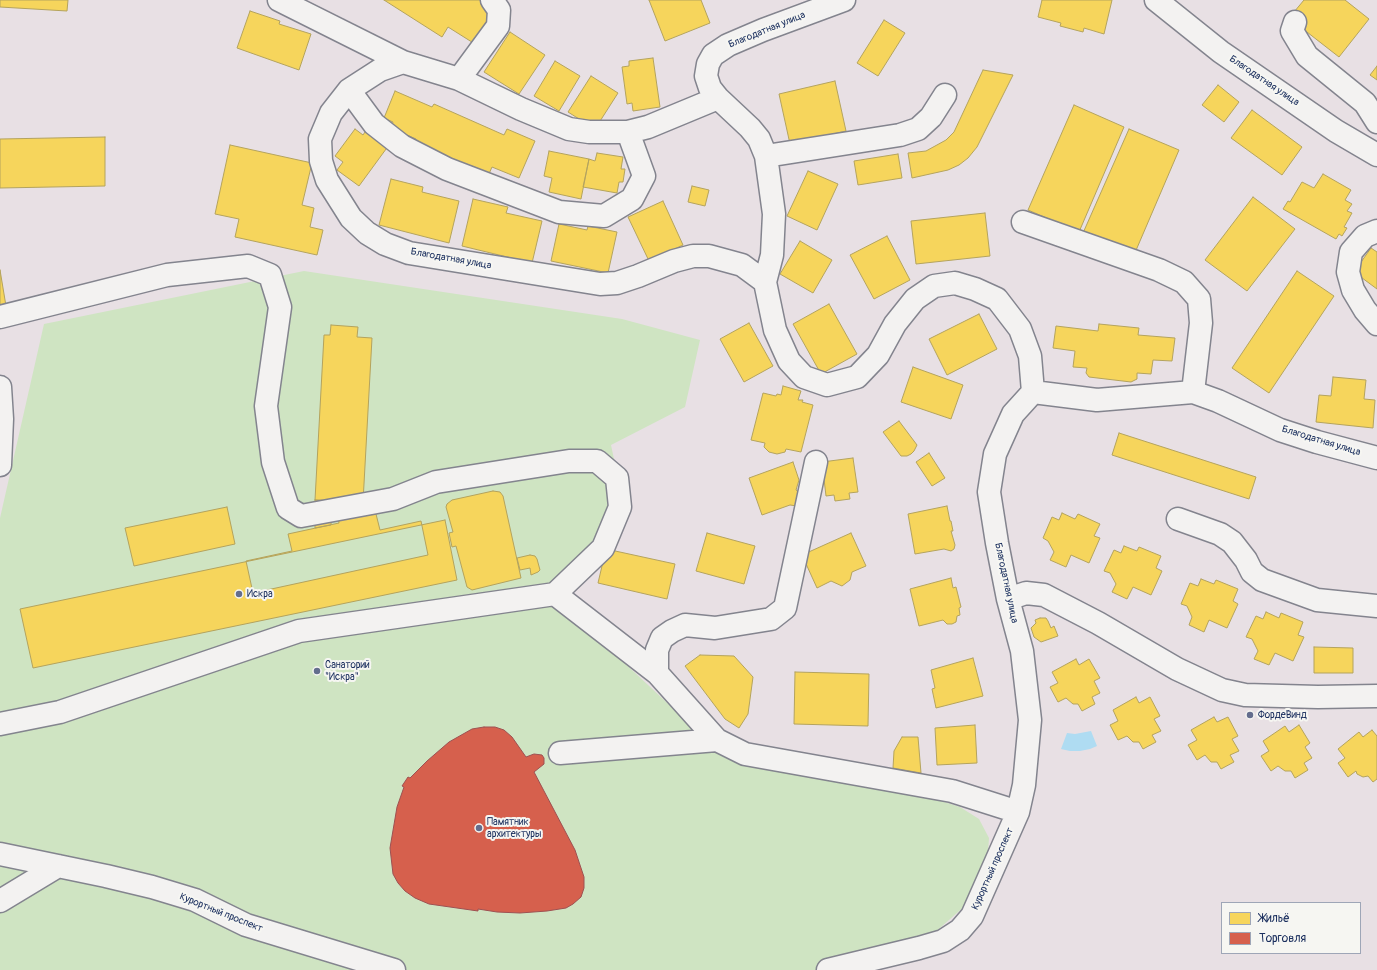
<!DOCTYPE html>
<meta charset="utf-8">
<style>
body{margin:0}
#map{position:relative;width:1377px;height:970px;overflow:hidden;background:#e8e0e4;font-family:Pangolin,sans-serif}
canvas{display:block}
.legend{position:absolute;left:1221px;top:902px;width:140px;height:52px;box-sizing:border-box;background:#f6f6f2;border:1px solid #9ea6b7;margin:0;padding:5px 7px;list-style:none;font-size:12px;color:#1b2f5e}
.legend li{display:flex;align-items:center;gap:8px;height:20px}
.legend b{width:20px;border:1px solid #9ea6b7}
</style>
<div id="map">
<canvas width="1377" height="970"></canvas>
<ul class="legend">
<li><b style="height:11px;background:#f6d55c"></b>Жильё</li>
<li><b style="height:11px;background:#d6604d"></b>Торговля</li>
</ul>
</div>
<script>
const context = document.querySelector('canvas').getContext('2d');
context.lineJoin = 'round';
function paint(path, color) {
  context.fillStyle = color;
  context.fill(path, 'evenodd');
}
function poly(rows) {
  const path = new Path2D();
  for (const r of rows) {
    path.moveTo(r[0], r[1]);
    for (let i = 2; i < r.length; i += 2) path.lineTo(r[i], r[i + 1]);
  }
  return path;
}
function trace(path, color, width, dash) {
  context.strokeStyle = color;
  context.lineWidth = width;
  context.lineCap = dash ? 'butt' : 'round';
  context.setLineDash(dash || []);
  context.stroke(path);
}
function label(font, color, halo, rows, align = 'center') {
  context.font = font + ' Pangolin,sans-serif';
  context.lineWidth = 4;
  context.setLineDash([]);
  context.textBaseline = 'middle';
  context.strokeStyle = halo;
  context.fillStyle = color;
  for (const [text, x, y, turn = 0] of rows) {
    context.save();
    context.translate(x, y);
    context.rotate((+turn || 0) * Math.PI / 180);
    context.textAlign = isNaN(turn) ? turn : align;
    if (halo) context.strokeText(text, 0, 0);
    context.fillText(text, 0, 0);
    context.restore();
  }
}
paint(poly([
 [304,271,622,319,700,340,685,407,611,445,624,506,554,597,710,743,932,798,960,807,979,819,989,838,987,867,965,906,933,934,818,970,0,970,0,518,44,324]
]), '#cfe4c2');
paint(poly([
 [1091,731,1097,746,1090,749,1080,751,1070,751,1061,749,1067,733,1075,734]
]), '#afdcf2');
const homes = poly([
 [0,0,68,0,67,11,0,7,0,0],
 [384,0,480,0,496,10,475,44,448,27,442,37,384,0],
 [649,0,701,0,710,23,665,41,649,0],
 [1042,0,1112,0,1104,34,1084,28,1083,32,1060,26,1061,23,1038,17,1042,0],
 [1304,0,1345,0,1369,19,1339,57,1289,18,1304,0],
 [250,11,280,21,279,24,311,34,299,70,237,48,250,11],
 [884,20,905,33,878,76,857,63,884,20],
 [510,32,545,55,519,94,484,72,510,32],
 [653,58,660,107,633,111,632,103,627,104,622,67,629,66,629,61,653,58],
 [555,61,580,76,559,111,534,96,555,61],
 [1377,66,1377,80,1370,75,1377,66],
 [983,70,1013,75,977,147,968,158,959,165,948,170,912,178,908,153,926,151,946,140,954,132,983,70],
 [591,76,618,93,595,129,568,112,591,76],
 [835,81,846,131,790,144,779,94,835,81],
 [1218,85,1239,102,1224,122,1202,105,1218,85],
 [395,91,432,107,434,104,504,135,507,129,535,141,519,178,492,167,488,176,413,144,416,139,391,128,393,122,384,118,395,91],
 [1074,105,1124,127,1079,232,1028,210,1074,105],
 [1252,110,1302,147,1282,175,1231,138,1252,110],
 [355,129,363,135,367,129,389,145,359,186,337,170,343,162,335,156,355,129],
 [1129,129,1179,150,1134,255,1083,233,1129,129],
 [105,137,105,186,0,188,0,139,105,137],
 [230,145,312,163,302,205,314,208,310,227,323,230,317,255,235,237,239,219,215,214,230,145],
 [549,151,589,159,581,199,549,192,552,178,544,176,549,151],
 [597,153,623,157,621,169,625,169,623,182,619,182,617,193,583,187,589,159,595,161,597,153],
 [898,154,902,178,858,185,854,161,898,154],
 [808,171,838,184,817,230,787,216,808,171],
 [1323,174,1351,190,1345,200,1352,204,1347,211,1352,213,1344,227,1347,228,1342,236,1339,234,1336,239,1283,209,1288,201,1290,202,1302,182,1314,188,1323,174],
 [391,179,423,187,422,192,459,201,449,243,379,225,391,179],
 [692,186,709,190,705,206,688,202,692,186],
 [1253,197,1295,229,1247,291,1205,260,1253,197],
 [473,199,508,207,506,213,542,221,532,263,462,246,473,199],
 [663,201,683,245,649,261,628,217,663,201],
 [985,213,990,256,916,264,911,221,985,213],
 [559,224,587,230,588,226,617,232,608,273,551,261,559,224],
 [887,236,910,280,874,299,850,255,887,236],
 [800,241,832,260,813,293,780,274,800,241],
 [1371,248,1377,252,1377,289,1354,272,1371,248],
 [0,270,6,306,0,307,0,270],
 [1297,271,1334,296,1269,393,1232,368,1297,271],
 [829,304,857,354,821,374,793,324,829,304],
 [979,314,997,349,947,375,929,339,979,314],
 [749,323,773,366,744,382,720,339,749,323],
 [1099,324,1139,328,1138,335,1175,338,1172,361,1153,360,1151,374,1137,373,1137,379,1131,382,1089,377,1086,373,1087,368,1073,367,1075,351,1053,348,1056,326,1098,331,1099,324],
 [331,325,358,327,357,337,372,338,363,502,315,500,324,335,330,335,331,325],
 [913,367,963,385,951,419,901,402,913,367],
 [1333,377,1366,380,1364,399,1375,400,1373,428,1316,422,1319,395,1331,396,1333,377],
 [783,386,801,391,798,400,803,400,802,402,813,405,801,452,786,449,785,452,777,454,769,452,764,447,765,443,751,440,763,393,776,396,777,394,781,395,783,386],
 [899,421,917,445,914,451,911,454,907,456,901,456,883,432,899,421],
 [1119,433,1256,477,1249,499,1112,455,1119,433],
 [929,453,945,478,932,486,916,462,929,453],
 [853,458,858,492,849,493,850,499,835,501,834,495,826,496,822,462,853,458],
 [793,462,799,480,796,490,800,493,797,506,790,505,762,515,749,478,793,462],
 [493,491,500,492,503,496,521,578,472,590,467,587,456,546,452,547,449,533,453,532,446,507,447,504,452,500,493,491],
 [315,500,332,501,331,525,315,528,315,500],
 [947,506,950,521,951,521,953,531,951,531,955,545,954,549,951,551,944,549,915,554,908,514,947,506],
 [227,507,235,544,134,566,125,528,227,507],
 [375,510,380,530,421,521,428,555,253,593,246,561,292,551,288,534,339,523,338,518,375,510],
 [1062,513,1075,519,1078,514,1100,524,1094,536,1100,538,1089,563,1071,555,1066,567,1050,560,1054,552,1048,541,1043,538,1052,517,1059,520,1062,513],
 [445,520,457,580,33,668,20,609,445,520],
 [707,533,755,546,744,584,696,571,707,533],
 [851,533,866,566,852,572,850,580,842,586,831,581,817,588,802,555,851,533],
 [1124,546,1137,551,1139,547,1161,556,1156,568,1162,571,1151,595,1133,587,1127,599,1112,592,1116,584,1110,573,1104,571,1114,550,1121,553,1124,546],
 [606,549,675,564,667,599,598,583,606,549],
 [530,555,535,556,537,559,540,570,538,572,531,575,530,568,520,570,517,558,530,555],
 [951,578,953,588,956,587,961,607,959,608,960,615,957,616,956,622,952,624,947,624,943,620,919,626,910,589,951,578],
 [1201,579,1214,584,1216,580,1238,589,1233,601,1238,604,1227,628,1209,620,1204,632,1189,625,1192,617,1187,606,1181,604,1190,583,1198,586,1201,579],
 [1266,612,1279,618,1281,613,1303,622,1298,635,1304,637,1293,661,1275,653,1269,665,1254,659,1258,651,1252,639,1246,637,1256,616,1263,619,1266,612],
 [1040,618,1046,618,1048,621,1051,628,1054,626,1058,636,1041,642,1034,637,1031,628,1036,623,1035,620,1040,618],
 [1314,647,1353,648,1353,673,1314,673,1314,647],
 [700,655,734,656,753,677,748,714,739,728,725,719,685,666,700,655],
 [973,658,983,696,936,708,932,689,935,688,931,670,973,658],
 [1076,659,1079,665,1089,659,1100,678,1094,681,1100,693,1092,697,1095,704,1082,711,1078,704,1073,704,1066,698,1058,702,1050,687,1058,683,1052,672,1076,659],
 [795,672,869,674,868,726,794,724,795,672],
 [1136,697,1139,703,1150,697,1160,716,1154,719,1161,731,1152,735,1156,742,1143,749,1139,742,1133,742,1127,736,1118,740,1110,725,1118,721,1113,710,1136,697],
 [1214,717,1217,722,1228,717,1238,736,1232,739,1239,751,1230,755,1234,762,1221,769,1217,762,1211,762,1205,755,1197,760,1188,745,1197,740,1191,730,1214,717],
 [975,725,977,763,937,765,935,728,975,725],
 [1299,725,1310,743,1305,747,1312,758,1304,763,1308,770,1295,778,1291,771,1285,771,1278,766,1271,771,1261,756,1269,751,1263,741,1285,726,1289,732,1299,725],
 [1372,730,1377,736,1377,779,1373,782,1368,776,1363,777,1357,774,1356,771,1348,777,1338,763,1345,758,1338,749,1359,732,1363,737,1372,730],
 [902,737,918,737,921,773,893,768,894,751,902,737]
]);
paint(homes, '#f6d55c');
trace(homes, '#b4a35d', 1);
const shops = poly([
 [484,727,495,727,504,730,512,737,526,757,534,754,542,755,544,758,544,764,534,772,575,850,584,877,584,888,581,897,573,904,566,908,547,911,520,913,497,912,478,909,478,911,429,904,415,898,405,891,398,883,393,874,390,848,397,807,404,787,402,786,408,777,410,778,427,761,449,742,472,729,484,727]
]);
paint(shops, '#d6604d');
trace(shops, '#9e5152', 1);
const minor = poly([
 [279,0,403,62],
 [1156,0,1221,52,1336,131,1377,155],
 [1295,22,1292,31,1307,56,1365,103,1377,122],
 [459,79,498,26,499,10,492,0],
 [349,90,374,124,402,146,447,169,559,212,604,216,632,199,644,176,628,132],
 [718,98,648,127,628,132,589,132,569,129,521,109,459,79,403,62,380,70,349,90,331,113,320,139,321,161,327,180,351,218,367,233,385,244,409,253,600,284,617,283,638,276,674,261,693,256,709,256,742,265,765,282],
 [766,156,900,135,918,129,931,117,945,95],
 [1023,222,1159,270,1184,282,1199,299,1201,323,1193,392],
 [1377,231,1365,236,1351,252,1348,272,1353,290,1365,310,1377,324],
 [0,317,167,275,248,266,270,275,280,307,266,406,273,462,288,508,301,516,393,499,436,482,569,461,597,461,617,478,620,507,603,548,555,594,657,673,717,740,745,754,952,791,1018,812],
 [0,387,2,419,0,465],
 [1033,392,1097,400,1193,392,1218,401,1280,430,1317,442,1377,458],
 [1178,519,1220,534,1232,542,1246,560,1252,572,1262,580,1317,600,1377,606],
 [1008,599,1026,593,1044,595,1098,623,1177,669,1222,690,1245,695,1318,697,1377,696],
 [657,673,657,650,662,638,672,631,685,625,715,628,771,619,785,608,816,462],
 [0,724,60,712,299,631,555,594],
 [560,753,717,740],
 [0,854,106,876,152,887,195,900,246,925,394,970],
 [0,901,58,866],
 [828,970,919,948,943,941,960,930,972,916,1018,812,1024,785,1030,720,1022,651,1008,599,997,543,989,492,995,454,1013,414,1033,392,1030,356,1020,329,997,299,975,289,955,283,934,286,915,299,895,324,878,355,857,377,827,385,804,377,789,361,775,330,765,282,772,255,774,214,766,156,759,139,750,128,718,98,710,88,706,76,708,64,713,55,728,45,763,30,844,0]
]);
trace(minor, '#83848e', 25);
trace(minor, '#f3f2f1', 22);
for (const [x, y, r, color] of [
 [239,594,4,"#636d8d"],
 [317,671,4,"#636d8d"],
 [1250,715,4,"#636d8d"],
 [479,828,4,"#636d8d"]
]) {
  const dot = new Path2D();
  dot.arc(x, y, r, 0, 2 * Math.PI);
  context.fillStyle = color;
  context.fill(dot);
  trace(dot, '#f6f6f2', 1.5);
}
label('10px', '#1b2f5e', '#f6f6f2', [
 ["Благодатная улица",767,30,-22],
 ["Благодатная улица",1264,81,34],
 ["Благодатная улица",451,259,10],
 ["Благодатная улица",1321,441,17],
 ["Благодатная улица",1006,583,78],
 ["Курортный проспект",993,869,-66],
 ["Курортный проспект",221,913,22]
]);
label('10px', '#1b2f5e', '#f6f6f2', [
 ["Искра",247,594],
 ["Санаторий",325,665],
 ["\"Искра\"",325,677],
 ["ФордеВинд",1258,715],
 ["Памятник",487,822],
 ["архитектуры",487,834]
], 'left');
</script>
